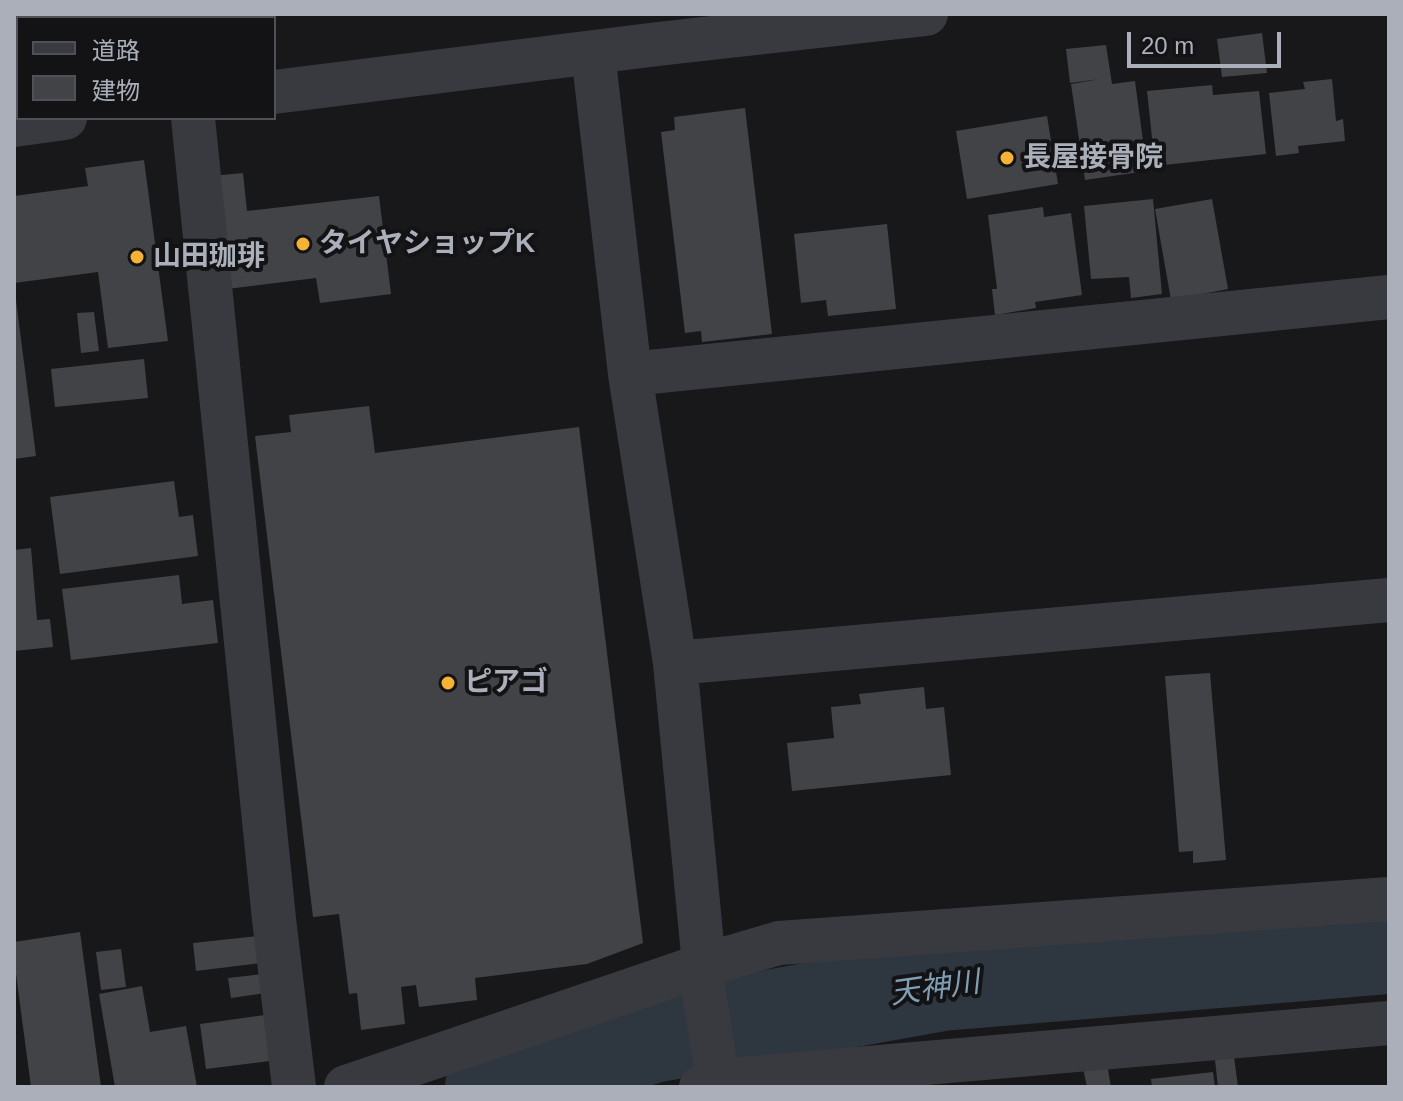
<!DOCTYPE html>
<meta charset="utf-8">
<style>
body{margin:0}
#map{position:relative;width:1403px;height:1101px;overflow:hidden;background:#18181a;font-family:Helvetica,"Noto Sans JP",sans-serif}
canvas{display:block}
.frame{position:absolute;inset:0;border:16px solid #aaafba;pointer-events:none}
.legend{position:absolute;left:16px;top:16px;width:260px;height:104px;box-sizing:border-box;background:#131315;border:2px solid #4f5157;margin:0;padding:10px 14px;list-style:none;font-size:24px;color:#aaafba}
.legend li{display:flex;align-items:center;gap:16px;height:40px}
.legend b{width:40px;border:2px solid #4f5157}
.scale{position:absolute;left:1127px;top:32px;width:154px;height:36px;box-sizing:border-box;border:4px solid #aaafba;border-top:0;padding-left:10px;font-size:24px;line-height:28px;white-space:nowrap;color:#aaafba;-webkit-text-stroke:6px #131315;paint-order:stroke}
</style>
<div id="map">
<canvas width="1403" height="1101"></canvas>
<div class="frame"></div>
<ul class="legend">
<li><b style="height:10px;background:#393a3f"></b>道路</li>
<li><b style="height:22px;background:#424347"></b>建物</li>
</ul>
<div class="scale">20 m</div>
</div>
<script>
const context = document.querySelector('canvas').getContext('2d');
context.lineJoin = 'round';
function poly(rows) {
  const path = new Path2D();
  for (const r of rows) {
    path.moveTo(r[0], r[1]);
    for (let i = 2; i < r.length; i += 2) path.lineTo(r[i], r[i + 1]);
  }
  return path;
}
function trace(path, color, width, dash) {
  context.strokeStyle = color;
  context.lineWidth = width;
  context.lineCap = dash ? 'butt' : 'round';
  context.setLineDash(dash || []);
  context.stroke(path);
}
function paint(path, color) {
  context.fillStyle = color;
  context.fill(path, 'evenodd');
}
function label(font, color, halo, rows, align = 'center') {
  context.font = font + ' Helvetica,"Noto Sans JP",sans-serif';
  context.lineWidth = 8;
  context.setLineDash([]);
  context.textBaseline = 'middle';
  context.strokeStyle = halo;
  context.fillStyle = color;
  for (const [text, x, y, turn = 0] of rows) {
    context.save();
    context.translate(x, y);
    context.rotate((+turn || 0) * Math.PI / 180);
    context.textAlign = isNaN(turn) ? turn : align;
    if (halo) context.strokeText(text, 0, 0);
    context.fillText(text, 0, 0);
    context.restore();
  }
}
trace(poly([
 [491,1087,652,1037,942,985,1389,948]
]), '#2e373f', 92);
paint(poly([
 [14,14,89,14,89,18,18,18,18,66,14,66],
 [140,14,228,14,228,18,141,18],
 [1262,33,1267,73,1222,77,1217,39],
 [1106,45,1112,84,1135,81,1147,171,1085,180,1071,84,1100,79,1070,83,1066,49],
 [1332,79,1336,121,1343,119,1345,141,1298,146,1299,153,1276,156,1269,93,1305,89,1303,82],
 [1212,85,1213,95,1259,91,1266,154,1155,166,1147,91],
 [745,108,772,334,702,342,701,331,685,333,661,132,675,130,674,117],
 [1047,116,1058,184,967,199,956,131],
 [144,160,168,341,108,348,98,272,14,283,14,196,88,186,85,168],
 [243,173,247,211,379,196,391,294,320,303,316,278,227,289,211,176],
 [1153,199,1162,294,1131,298,1129,277,1091,279,1084,206],
 [1212,199,1228,289,1171,300,1155,209],
 [1043,207,1044,217,1071,213,1082,295,1035,302,1036,308,995,315,992,289,997,289,988,215],
 [887,224,896,309,828,316,826,300,801,303,794,234],
 [14,300,16,300,36,456,14,459],
 [94,312,99,351,81,353,77,313],
 [144,359,148,398,55,407,51,369],
 [369,406,375,453,579,427,643,943,587,964,475,978,477,1000,419,1007,416,985,401,987,405,1024,361,1030,357,993,349,994,339,914,313,917,255,436,291,432,289,415],
 [174,481,179,517,193,515,198,556,60,574,50,497],
 [31,548,37,620,50,619,53,647,14,651,14,550],
 [179,575,182,604,213,600,218,643,71,660,62,589],
 [1210,673,1226,860,1193,863,1193,851,1179,852,1165,676],
 [924,687,926,709,944,707,951,775,792,791,787,743,834,738,831,707,861,704,859,694],
 [80,932,101,1087,31,1087,14,959,14,942],
 [258,936,261,963,196,971,193,943],
 [121,949,126,987,101,990,96,952],
 [263,974,266,993,231,998,228,978],
 [142,986,150,1032,186,1026,197,1087,115,1087,99,994],
 [272,1014,278,1060,206,1069,200,1024],
 [1234,1057,1238,1087,1218,1087,1215,1060],
 [1107,1064,1111,1087,1087,1087,1083,1068],
 [1213,1072,1215,1087,1152,1087,1151,1079]
]), '#424347');
trace(poly([
 [593,53,630,374,675,663,704,965,702,981,719,1087],
 [274,92,658,44,926,14],
 [193,118,274,919,294,1087],
 [14,125,65,118],
 [630,374,1389,297],
 [675,663,1389,600],
 [346,1087,704,965,779,943,1389,899],
 [701,1087,718,1081,1389,1023]
]), '#393a3f', 44);
for (const [x, y, r, color] of [
 [1007,158,8,"#f5b235"],
 [303,244,8,"#f5b235"],
 [137,257,8,"#f5b235"],
 [448,683,8,"#f5b235"]
]) {
  const dot = new Path2D();
  dot.arc(x, y, r, 0, 2 * Math.PI);
  context.fillStyle = color;
  context.fill(dot);
  trace(dot, '#131315', 3);
}
label('bold 28px', '#aaafba', '#131315', [
 ["長屋接骨院",1023,158],
 ["タイヤショップK",319,244],
 ["山田珈琲",153,257],
 ["ピアゴ",464,683]
], 'left');
label('italic 30px', '#819eb5', '#131315', [
 ["天神川",935,989,-8]
]);
</script>
